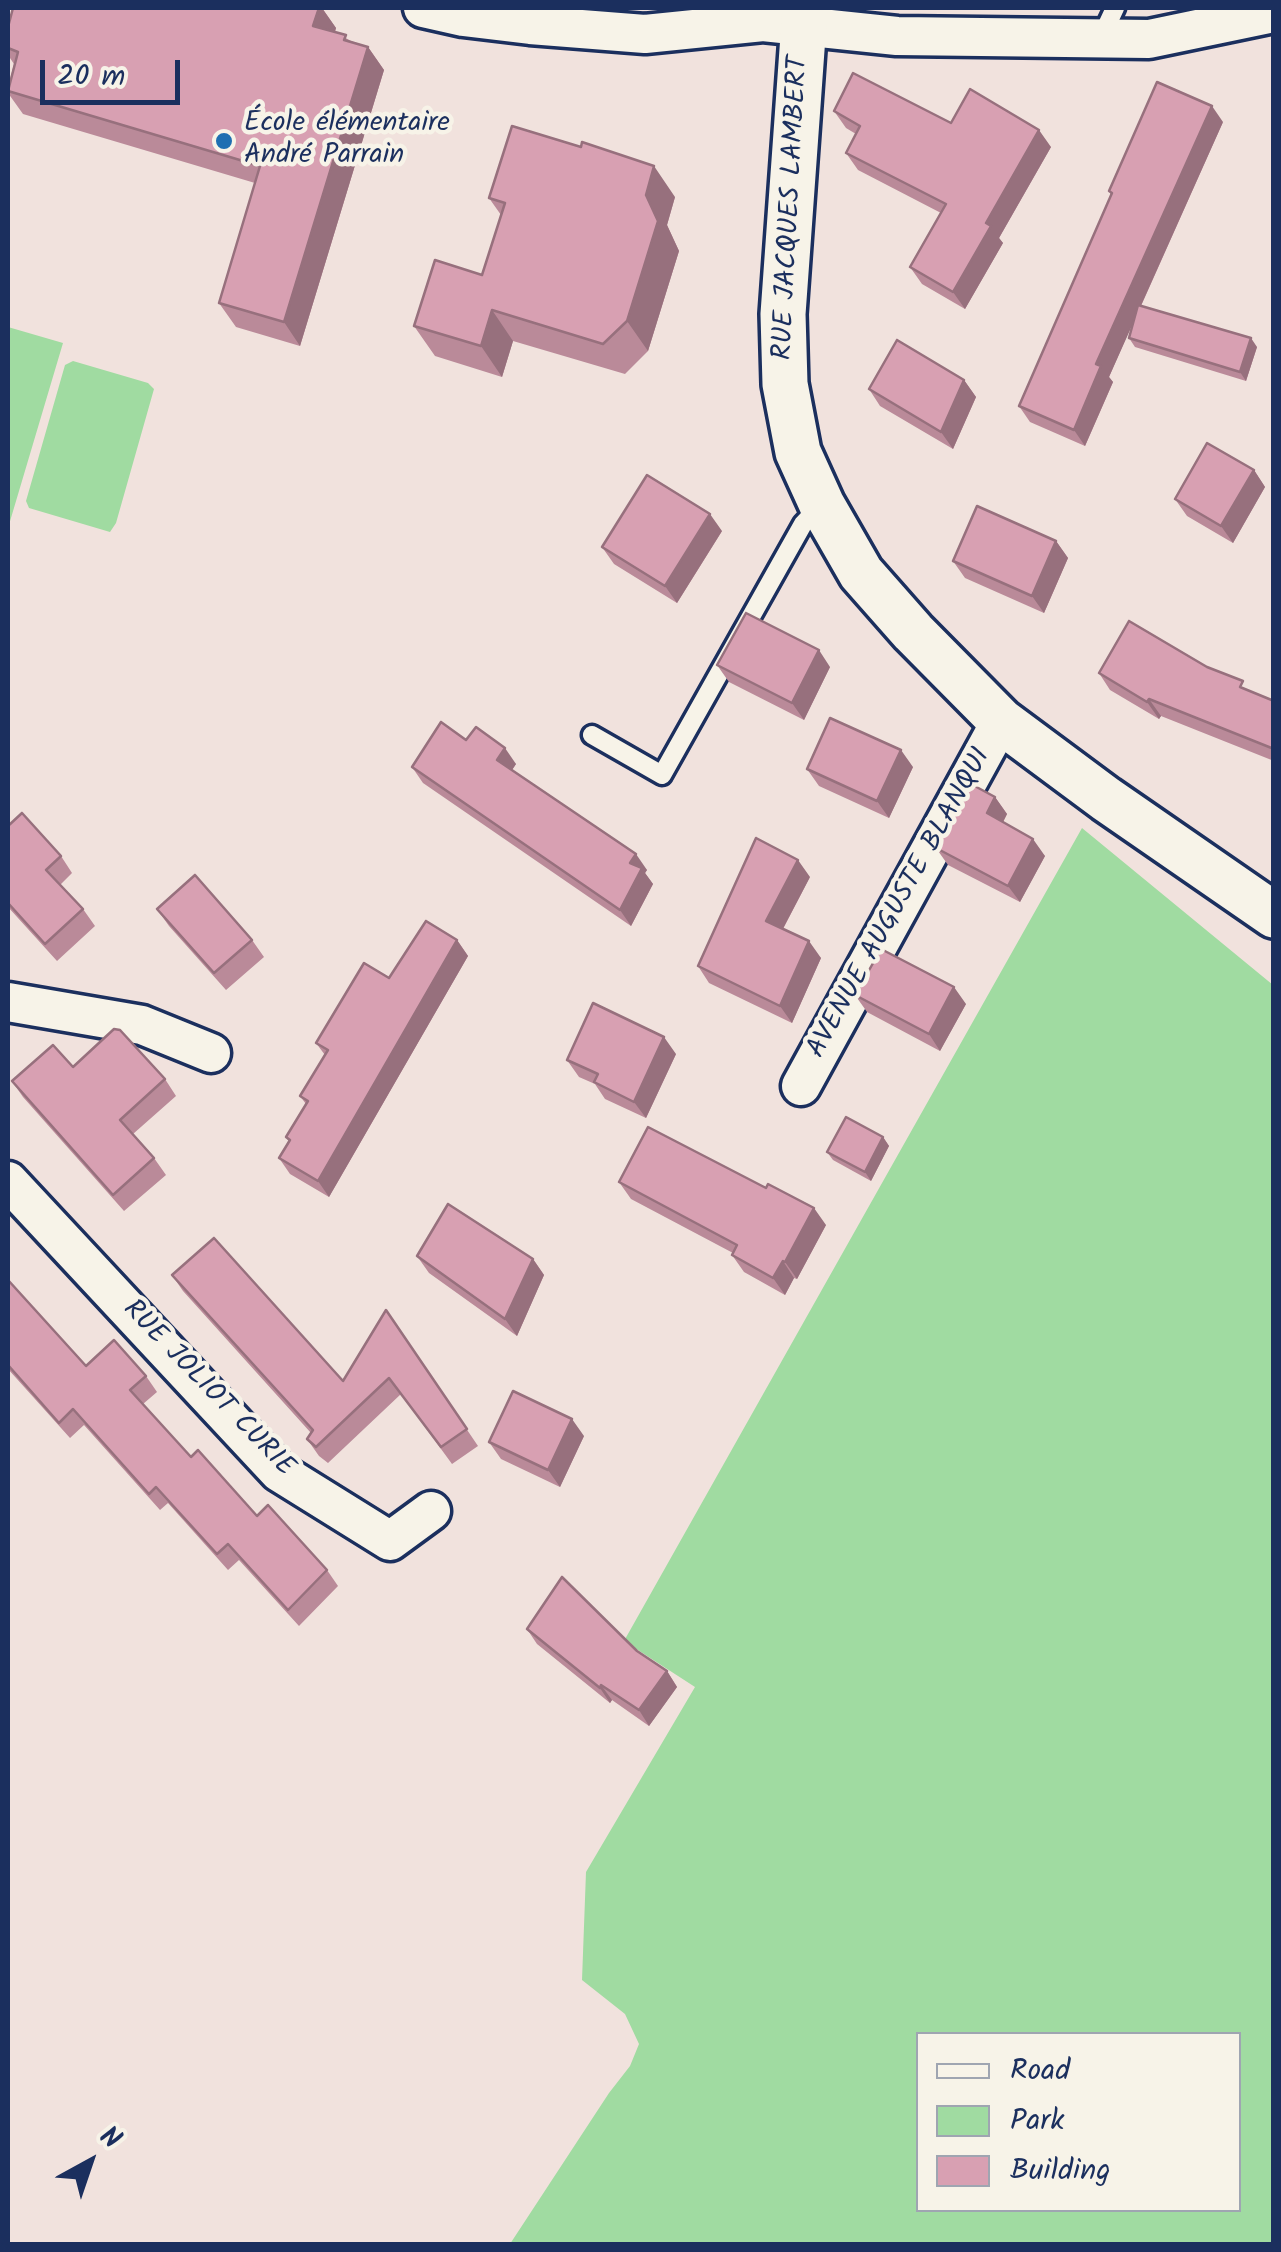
<!DOCTYPE html>
<meta charset="utf-8">
<style>
body{margin:0}
#map{position:relative;width:1281px;height:2252px;overflow:hidden;background:#f1e2dd;font-family:Kalam,sans-serif}
canvas{display:block}
.frame{position:absolute;inset:0;border:10px solid #1b2f5e;pointer-events:none}
.legend{position:absolute;left:916px;top:2032px;width:325px;height:180px;box-sizing:border-box;background:#f7f3e8;border:2px solid #9fa5b1;margin:0;padding:12px 18px;list-style:none;font-size:30px;color:#1b2f5e}
.legend li{display:flex;align-items:center;gap:20px;height:50px}
.legend b{width:50px;border:2px solid #9fa5b1}
.north{position:absolute;left:40px;top:2112px;width:100px;height:100px;-webkit-text-stroke:8px #f7f3e8;paint-order:stroke;rotate:40deg;font-size:28px;font-weight:700;line-height:40px;text-align:center;color:#1b2f5e}
.north::after{content:'';display:block;margin:auto;width:35px;height:45px;background:#1b2f5e;clip-path:polygon(50% 0,100% 100%,50% 72%,0 100%)}
.scale{position:absolute;left:40px;top:60px;width:140px;height:45px;box-sizing:border-box;border:5px solid #1b2f5e;border-top:0;padding-left:12px;font-size:30px;line-height:35px;white-space:nowrap;color:#1b2f5e;-webkit-text-stroke:8px #f7f3e8;paint-order:stroke}
</style>
<div id="map">
<canvas width="1281" height="2252"></canvas>
<div class="frame"></div>
<ul class="legend">
<li><b style="height:12px;background:#f7f3e8"></b>Road</li>
<li><b style="height:28px;background:#a0dba1"></b>Park</li>
<li><b style="height:28px;background:#d8a0b2"></b>Building</li>
</ul>
<div class="north">N</div>
<div class="scale">20 m</div>
</div>
<script>
const context = document.querySelector('canvas').getContext('2d');
context.lineJoin = 'round';
function paint(path, color) {
  context.fillStyle = color;
  context.fill(path, 'evenodd');
}
function poly(rows) {
  const path = new Path2D();
  for (const r of rows) {
    path.moveTo(r[0], r[1]);
    for (let i = 2; i < r.length; i += 2) path.lineTo(r[i], r[i + 1]);
  }
  return path;
}
function trace(path, color, width, dash) {
  context.strokeStyle = color;
  context.lineWidth = width;
  context.lineCap = dash ? 'butt' : 'round';
  context.setLineDash(dash || []);
  context.stroke(path);
}
function label(font, color, halo, rows, align = 'center') {
  context.font = font + ' Kalam,sans-serif';
  context.lineWidth = 9;
  context.setLineDash([]);
  context.textBaseline = 'middle';
  context.strokeStyle = halo;
  context.fillStyle = color;
  for (const [text, x, y, turn = 0] of rows) {
    context.save();
    context.translate(x, y);
    context.rotate((+turn || 0) * Math.PI / 180);
    context.textAlign = isNaN(turn) ? turn : align;
    if (halo) context.strokeText(text, 0, 0);
    context.fillText(text, 0, 0);
    context.restore();
  }
}
paint(poly([
 [8,327,63,343,8,528],
 [73,361,148,383,154,389,116,523,110,532,29,508,26,501,65,365],
 [1082,828,1273,985,1273,2244,510,2244,609,2093,630,2066,639,2044,625,2014,582,1980,586,1872,695,1687,624,1641],
 [918,2034,1238,2034,1238,2210,918,2210]
]), '#a0dba1');
const service = poly([
 [1101,38,1115,8],
 [592,735,662,775,803,524,821,505]
]);
const minor = poly([
 [423,8,463,17,530,25,645,34,763,22,897,36,1149,39,1274,13],
 [8,1002,142,1025,211,1053],
 [801,1086,1001,721],
 [8,1181,279,1472,390,1541,431,1511]
]);
const tertiary = poly([
 [805,8,783,314,785,384,798,452,822,505,861,573,913,632,1001,721,1106,799,1274,915]
]);
trace(service, '#1b2f5e', 25);
trace(minor, '#1b2f5e', 45);
trace(tertiary, '#1b2f5e', 52);
trace(service, '#f7f3e8', 18);
trace(minor, '#f7f3e8', 38);
trace(tertiary, '#f7f3e8', 45);
paint(poly([
 [13,8,322,8,336,28,335,32,351,41,368,47,384,70,300,346,236,327,219,303,255,183,23,114,8,93,8,87,14,64,8,55,8,27],
 [834,111,951,123,1051,147,999,238,1003,243,965,309,922,284,910,267,941,213,858,170,846,153,856,134,846,128],
 [1223,122,1141,306,1257,347,1246,381,1135,347,1129,338,1133,322,1109,377,1113,382,1085,446,1030,422,1019,406,1111,195,1109,191],
 [675,197,667,225,679,251,648,351,625,374,513,341,502,377,435,356,414,326,482,275,501,215,489,198],
 [964,380,976,397,953,449,880,406,869,389],
 [1254,470,1265,487,1233,543,1187,516,1175,499],
 [722,531,677,603,614,564,602,547],
 [1056,541,1068,558,1044,613,965,578,953,561],
 [717,665,830,667,804,720,729,682],
 [1099,673,1250,692,1274,701,1274,761,1161,716,1159,719,1110,690],
 [466,740,516,764,512,770,647,870,645,873,653,884,631,926,423,783,412,767],
 [913,767,889,818,819,786,807,769],
 [995,797,1007,814,1003,822,1045,856,1020,902,948,865,936,848],
 [8,826,61,856,72,873,60,885,83,909,95,926,57,961,8,907],
 [810,877,783,929,821,958,792,1023,709,983,698,966],
 [157,909,252,940,264,957,226,990,169,926],
 [457,940,468,956,329,1197,290,1174,279,1158,289,1142,286,1137,306,1104,300,1096,325,1055,316,1043,389,978],
 [855,995,966,1004,940,1051,867,1012],
 [676,1054,646,1118,605,1099,595,1084,579,1077,567,1060],
 [73,1067,165,1079,176,1096,133,1134,154,1158,166,1175,124,1211,23,1097,12,1081],
 [883,1137,889,1146,871,1181,833,1160,827,1152],
 [619,1182,826,1225,797,1279,794,1278,785,1295,744,1272,732,1255,733,1253,631,1199],
 [417,1256,533,1259,544,1275,517,1336,429,1273],
 [172,1275,343,1381,386,1310,478,1446,452,1464,401,1394,328,1463,319,1456,307,1439,311,1433,183,1291],
 [8,1280,86,1366,146,1376,157,1392,143,1404,191,1457,257,1516,327,1570,338,1586,299,1626,239,1560,228,1570,168,1503,160,1510,84,1425,70,1438,8,1369],
 [584,1436,560,1487,501,1459,489,1442],
 [527,1629,637,1651,667,1671,677,1687,649,1726,612,1700,610,1703,537,1644]
]), '#ba8a99');
paint(poly([
 [319,8,322,8,336,28,329,49,313,26],
 [368,47,384,70,300,346,284,322],
 [1212,106,1223,122,1109,377,1113,382,1085,446,1074,430,1096,364],
 [1039,130,1051,147,999,238,1003,243,965,309,953,292,986,223],
 [654,166,675,197,667,225,679,251,648,351,627,321,646,195],
 [492,310,513,341,502,377,481,346],
 [1251,338,1257,347,1246,381,1240,372],
 [964,380,976,397,953,449,941,432],
 [1254,470,1265,487,1233,543,1221,526],
 [710,514,722,531,677,603,665,586],
 [1056,541,1068,558,1044,613,1032,596],
 [819,650,830,667,804,720,792,703],
 [1149,699,1161,716,1159,719,1147,702],
 [505,748,516,764,508,776,497,760],
 [901,750,913,767,889,818,877,801],
 [995,797,1007,814,999,830,987,813],
 [1033,839,1045,856,1020,902,1008,886],
 [636,854,647,870,645,873,653,884,631,926,620,910,630,863],
 [798,860,810,877,778,938,766,921],
 [457,940,468,956,329,1197,318,1181],
 [809,941,821,958,792,1023,780,1006],
 [954,987,966,1004,940,1051,929,1034],
 [664,1037,676,1054,646,1118,634,1102],
 [883,1137,889,1146,871,1181,865,1172],
 [814,1208,826,1225,797,1279,785,1262],
 [533,1259,544,1275,517,1336,505,1319],
 [783,1261,794,1278,785,1295,773,1278],
 [572,1419,584,1436,560,1487,548,1470],
 [667,1671,677,1687,649,1726,639,1710],
 [601,1685,612,1700,610,1703,600,1688]
]), '#97707d');
const building = poly([
 [13,8,319,8,313,26,346,35,344,40,368,47,284,322,219,303,260,166,8,91,18,52,8,48,8,27,13,8],
 [853,73,951,123,970,89,1039,130,986,223,991,226,953,292,910,267,946,204,846,153,860,126,834,111,853,73],
 [1157,82,1212,106,1096,364,1101,366,1074,430,1019,406,1112,193,1109,191,1157,82],
 [512,126,581,147,582,142,654,166,646,195,658,221,627,321,603,344,492,310,481,346,414,326,435,260,482,275,505,203,489,198,512,126],
 [1138,305,1251,338,1240,372,1129,338,1138,305],
 [897,340,964,380,941,432,869,389,897,340],
 [1207,443,1254,470,1221,526,1175,499,1207,443],
 [647,475,710,514,665,586,602,547,647,475],
 [977,506,1056,541,1032,596,953,561,977,506],
 [746,613,819,650,792,703,717,665,746,613],
 [1129,621,1207,667,1243,681,1240,687,1274,701,1274,749,1149,699,1147,702,1099,673,1129,621],
 [830,718,901,750,877,801,807,769,830,718],
 [441,722,466,740,476,727,505,748,497,760,636,854,630,863,642,868,620,910,412,767,441,722],
 [971,784,995,797,987,813,1033,839,1008,886,936,848,971,784],
 [22,813,61,856,46,870,83,909,45,944,8,903,8,826,22,813],
 [756,838,798,860,766,921,809,941,780,1006,698,966,756,838],
 [195,875,252,940,214,973,157,909,195,875],
 [426,921,457,940,318,1181,279,1158,290,1140,286,1137,308,1101,300,1096,328,1050,316,1043,364,963,389,978,426,921],
 [881,949,954,987,929,1034,855,995,881,949],
 [593,1003,664,1037,634,1102,594,1082,598,1074,567,1060,593,1003],
 [114,1029,120,1030,165,1079,120,1120,154,1158,113,1195,12,1081,53,1045,73,1067,114,1029],
 [846,1117,883,1137,865,1172,827,1152,846,1117],
 [648,1127,766,1188,768,1184,814,1208,785,1262,783,1261,773,1278,732,1255,737,1245,619,1182,648,1127],
 [448,1204,533,1259,505,1319,417,1256,448,1204],
 [214,1238,343,1381,386,1310,467,1429,441,1447,389,1378,316,1447,307,1439,313,1430,172,1275,214,1238],
 [8,1280,86,1366,114,1340,146,1376,130,1390,191,1457,198,1450,257,1516,268,1505,327,1570,288,1610,228,1544,217,1554,156,1487,149,1494,73,1409,59,1423,8,1365,8,1280],
 [513,1391,572,1419,548,1470,489,1442,513,1391],
 [562,1577,637,1651,667,1671,639,1710,601,1685,600,1688,527,1629,562,1577]
]);
paint(building, '#d8a0b2');
trace(building, '#97707d', 2.5);
for (const [x, y, r, color] of [
 [224,141,10,"#1f6fb2"]
]) {
  const dot = new Path2D();
  dot.arc(x, y, r, 0, 2 * Math.PI);
  context.fillStyle = color;
  context.fill(dot);
  trace(dot, '#f7f3e8', 4);
}
label('28px', '#1b2f5e', '#f7f3e8', [
 ["École élémentaire",244,125],
 ["André Parrain",244,157]
], 'left');
label('28px', '#1b2f5e', '#f7f3e8', [
 ["RUE JACQUES LAMBERT",793,208,-87],
 ["AVENUE AUGUSTE BLANQUI",901,904,-61],
 ["RUE JOLIOT CURIE",207,1390,46]
]);
</script>
